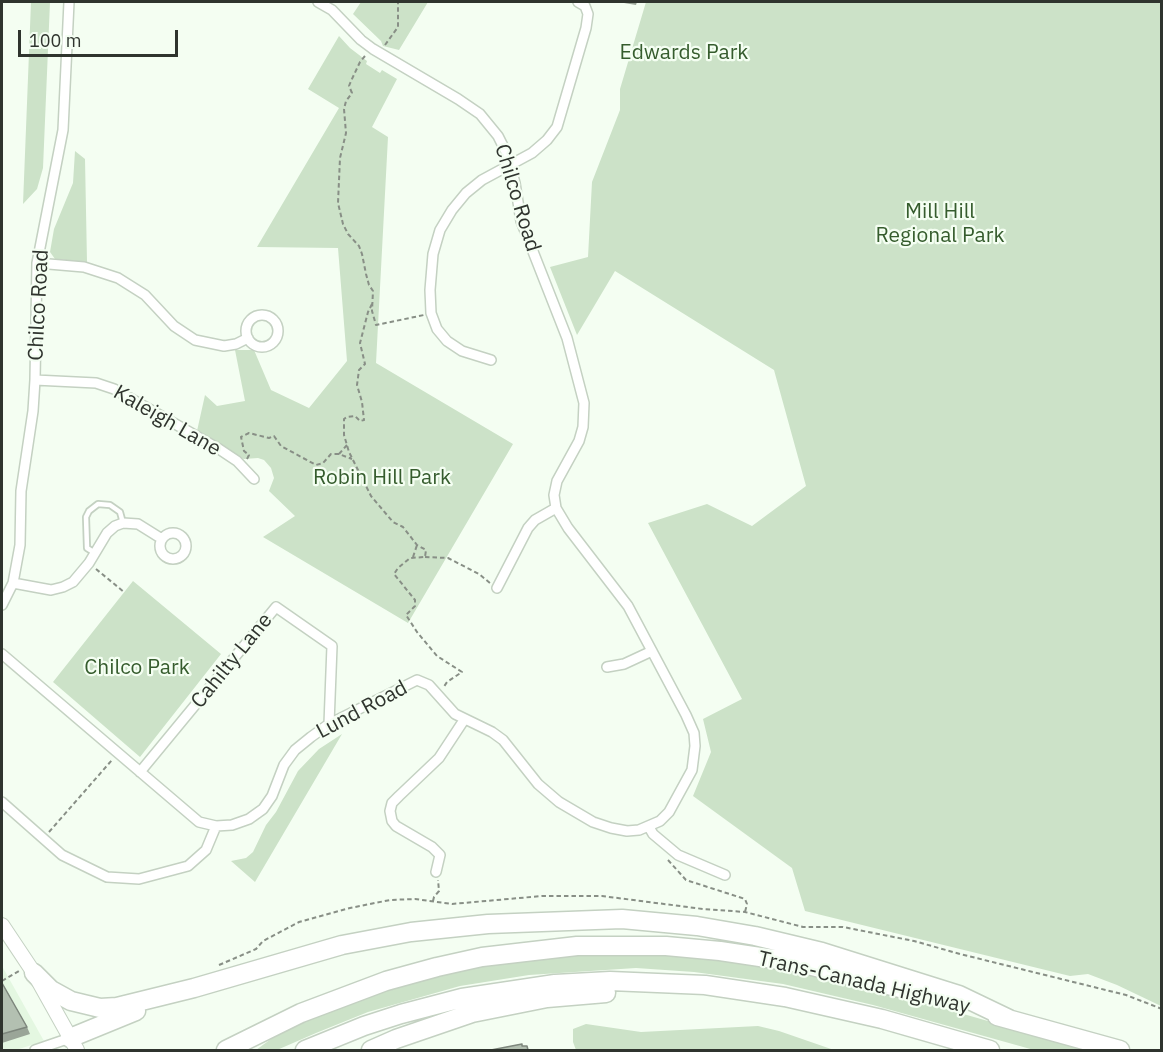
<!DOCTYPE html>
<style>
body{margin:0}
#map{position:relative;width:1163px;height:1052px;overflow:hidden;background:#f4fef2;font-family:"IBM Plex Sans",sans-serif}
canvas{display:block}
.frame{position:absolute;inset:0;border:3px solid #2f342e;pointer-events:none}
.scale{position:absolute;left:18px;top:30px;width:160px;height:27px;box-sizing:border-box;border:3px solid #2f342e;border-top:0;padding-left:8px;font-size:18px;line-height:21px;white-space:nowrap;color:#2f342e;-webkit-text-stroke:4px #f4fef2;paint-order:stroke}
</style>
<div id="map">
<canvas width="1163" height="1052"></canvas>
<div class="frame"></div>
<div class="scale">100 m</div>
</div>
<script>
const context = document.querySelector('canvas').getContext('2d');
context.lineJoin = 'round';
function paint(path, color) {
  context.fillStyle = color;
  context.fill(path, 'evenodd');
}
function poly(rows) {
  const path = new Path2D();
  for (const r of rows) {
    if (r.length === 3) {
      path.moveTo(r[0] + r[2], r[1]);
      path.arc(r[0], r[1], r[2], 0, 2 * Math.PI);
      continue;
    }
    path.moveTo(r[0], r[1]);
    for (let i = 2; i < r.length; i += 2) path.lineTo(r[i], r[i + 1]);
  }
  return path;
}
function trace(path, color, width, dash) {
  context.strokeStyle = color;
  context.lineWidth = width;
  context.lineCap = dash ? 'butt' : 'round';
  context.setLineDash(dash || []);
  context.stroke(path);
}
function label(font, color, halo, rows, align = 'center') {
  context.font = font + ' "IBM Plex Sans",sans-serif';
  context.lineWidth = 4.5;
  context.setLineDash([]);
  context.textBaseline = 'middle';
  context.strokeStyle = halo;
  context.fillStyle = color;
  for (const [text, x, y, turn = 0] of rows) {
    context.save();
    context.translate(x, y);
    context.rotate((+turn || 0) * Math.PI / 180);
    context.textAlign = isNaN(turn) ? turn : align;
    if (halo) context.strokeText(text, 0, 0);
    context.fillText(text, 0, 0);
    context.restore();
  }
}
paint(poly([
 [2,966,44,1041,16,1050,2,1050]
]), '#e4f7e1');
paint(poly([
 [31,2,50,2,43,168,37,189,23,204],
 [361,2,428,2,399,50,383,46,381,41,353,14],
 [646,2,1161,2,1161,1006,1117,985,1088,974,1070,976,805,911,792,868,693,796,711,752,703,719,742,699,648,523,707,504,752,526,806,486,774,370,615,271,577,335,550,267,588,257,592,182,620,110,620,89],
 [339,36,350,48,367,61,366,64,380,73,382,70,397,79,372,127,388,137,376,363,513,444,408,623,263,537,295,516,269,491,274,478,271,468,264,460,258,458,244,459,238,457,231,451,197,431,205,395,217,406,245,401,235,350,254,350,271,390,309,408,347,361,338,248,257,247,339,108,308,89],
 [75,151,85,159,87,262,55,259,50,252,54,229,73,183],
 [133,581,221,654,140,757,53,682],
 [342,734,255,882,231,861,246,858,253,852,266,825,276,812,298,771,319,749],
 [600,954,684,955,778,968,939,1007,1089,1050,1034,1050,873,1005,783,984,694,972,636,968,529,975,460,986,368,1012,316,1033,277,1050,256,1050,282,1031,296,1024,373,994,431,977,489,965,557,956],
 [586,1024,641,1032,758,1026,779,1031,834,1050,576,1050,573,1042,573,1029]
]), '#cce2c8');
const lane = poly([
 [95,553,87,548,86,517,89,511,98,504,110,505,120,512,123,523]
]);
const street = poly([
 [37,263,84,267,118,278,145,295,174,326,195,340,224,346,236,344,248,338],
 [262,331,16],
 [491,360,462,351,447,341,437,329,431,313,430,290,433,254,440,230,452,210,466,193,482,180,532,153,547,140,557,127,586,28,588,14,585,6,578,2],
 [35,380,96,383,114,389,219,449,237,461,254,479],
 [173,546,13],
 [13,583,51,590,63,587,73,582,89,563,107,533,115,526,123,523,138,524,162,539],
 [497,588,528,528,535,520,556,508],
 [2,605,13,583,20,545,21,491,33,411,35,380,37,263,63,130,69,2],
 [2,654,199,822,216,826,232,825,249,819,263,809,272,796,284,765,295,750,311,737,329,724,417,680,429,685,455,714,492,732,503,740,538,784,559,802,593,822,611,828,627,831,639,830,660,821,669,812,692,770,695,746,694,733,686,715,628,606,568,528,556,508,554,495,557,481,579,441,583,427,584,403,567,338,521,221,515,183,507,154,498,136,480,114,458,99,373,49,361,40,332,10,318,2],
 [607,667,624,664,652,651],
 [140,772,276,607,332,646,329,724],
 [2,802,62,855,107,877,139,879,188,866,206,850,216,826],
 [649,827,653,834,678,855,725,875],
 [436,872,440,855,432,847,396,826,392,821,390,811,392,803,399,796,439,758,464,720],
 [35,1050,70,1038]
]);
const secondary = poly([
 [2,925,34,973,77,1050]
]);
const highway = poly([
 [34,973,51,990,71,1001,100,1008,117,1007,194,988,342,945,411,932,488,924,622,919,697,926,755,936,822,952,959,995,1009,1019],
 [997,1016,1120,1050],
 [70,1038,136,1011],
 [226,1050,301,1013,386,981,437,967,482,957,577,946,666,946,720,951,800,963,916,992],
 [305,1050,364,1026,401,1014,462,998,555,984,610,981,705,985,785,997,882,1019,990,1050],
 [371,1050,396,1039,472,1013,547,998,606,993]
]);
trace(lane, '#c4d1c2', 8);
trace(street, '#c4d1c2', 12);
trace(secondary, '#c4d1c2', 16);
trace(highway, '#c4d1c2', 21);
trace(poly([
 [385,45,398,27,398,2],
 [365,56,360,62,351,81,349,86,352,93,346,101,344,109,346,133,340,158,338,203,343,224,348,234,359,246,362,254,366,274,369,285,373,291,372,311,376,325,424,315],
 [372,304,368,312,360,343,365,364,359,370,357,385,362,402,364,420,360,421,355,416,347,417,344,419,344,435,349,452,371,496,393,522,403,527,417,545,426,550,425,557,410,558,398,568,394,574,415,600,415,606,406,615,417,632,437,656,462,672,447,682,443,688],
 [339,454,347,445],
 [247,459,249,455,244,451,241,437,249,433,269,438,274,436,281,446,316,465,323,463,331,454,339,454,352,459],
 [413,557,417,545],
 [425,557,448,558,479,574,490,583],
 [96,569,124,592],
 [49,832,112,760],
 [668,860,686,880,745,899,747,904,745,912],
 [433,901,434,897,439,891,438,880],
 [219,965,256,949,263,941,299,922,350,908,390,900,415,899,452,904,542,896,602,896,703,909,745,912,803,927,843,927,914,941,960,954,1126,995,1162,1009],
 [2,981,19,971]
]), '#888f86', 2, [4.5, 3]);
trace(lane, '#fff', 4.5);
trace(street, '#fff', 9);
trace(secondary, '#fff', 14);
trace(highway, '#fff', 18);
paint(poly([
 [618,2,637,2,636,5],
 [2,983,27,1027,30,1034,2,1043]
]), '#9aa598');
const building = poly([
 [2,983,27,1027,2,1034,2,983],
 [522,1044,522,1046,527,1046,528,1050,491,1050,522,1044]
]);
paint(building, '#b3c0b1');
trace(building, '#7d867c', 1.5);
label('21px', '#355c2d', '#f4fef2', [
 ["Edwards Park",684,53],
 ["Mill Hill",940,212],
 ["Regional Park",940,236],
 ["Robin Hill Park",382,478],
 ["Chilco Park",137,668]
]);
label('21px', '#2f342e', '#f4fef2', [
 ["Chilco Road",517,198,73],
 ["Chilco Road",39,305,-87],
 ["Kaleigh Lane",167,421,30],
 ["Cahilty Lane",232,661,-51],
 ["Lund Road",362,710,-28],
 ["Trans-Canada Highway",864,983,13]
]);
</script>
